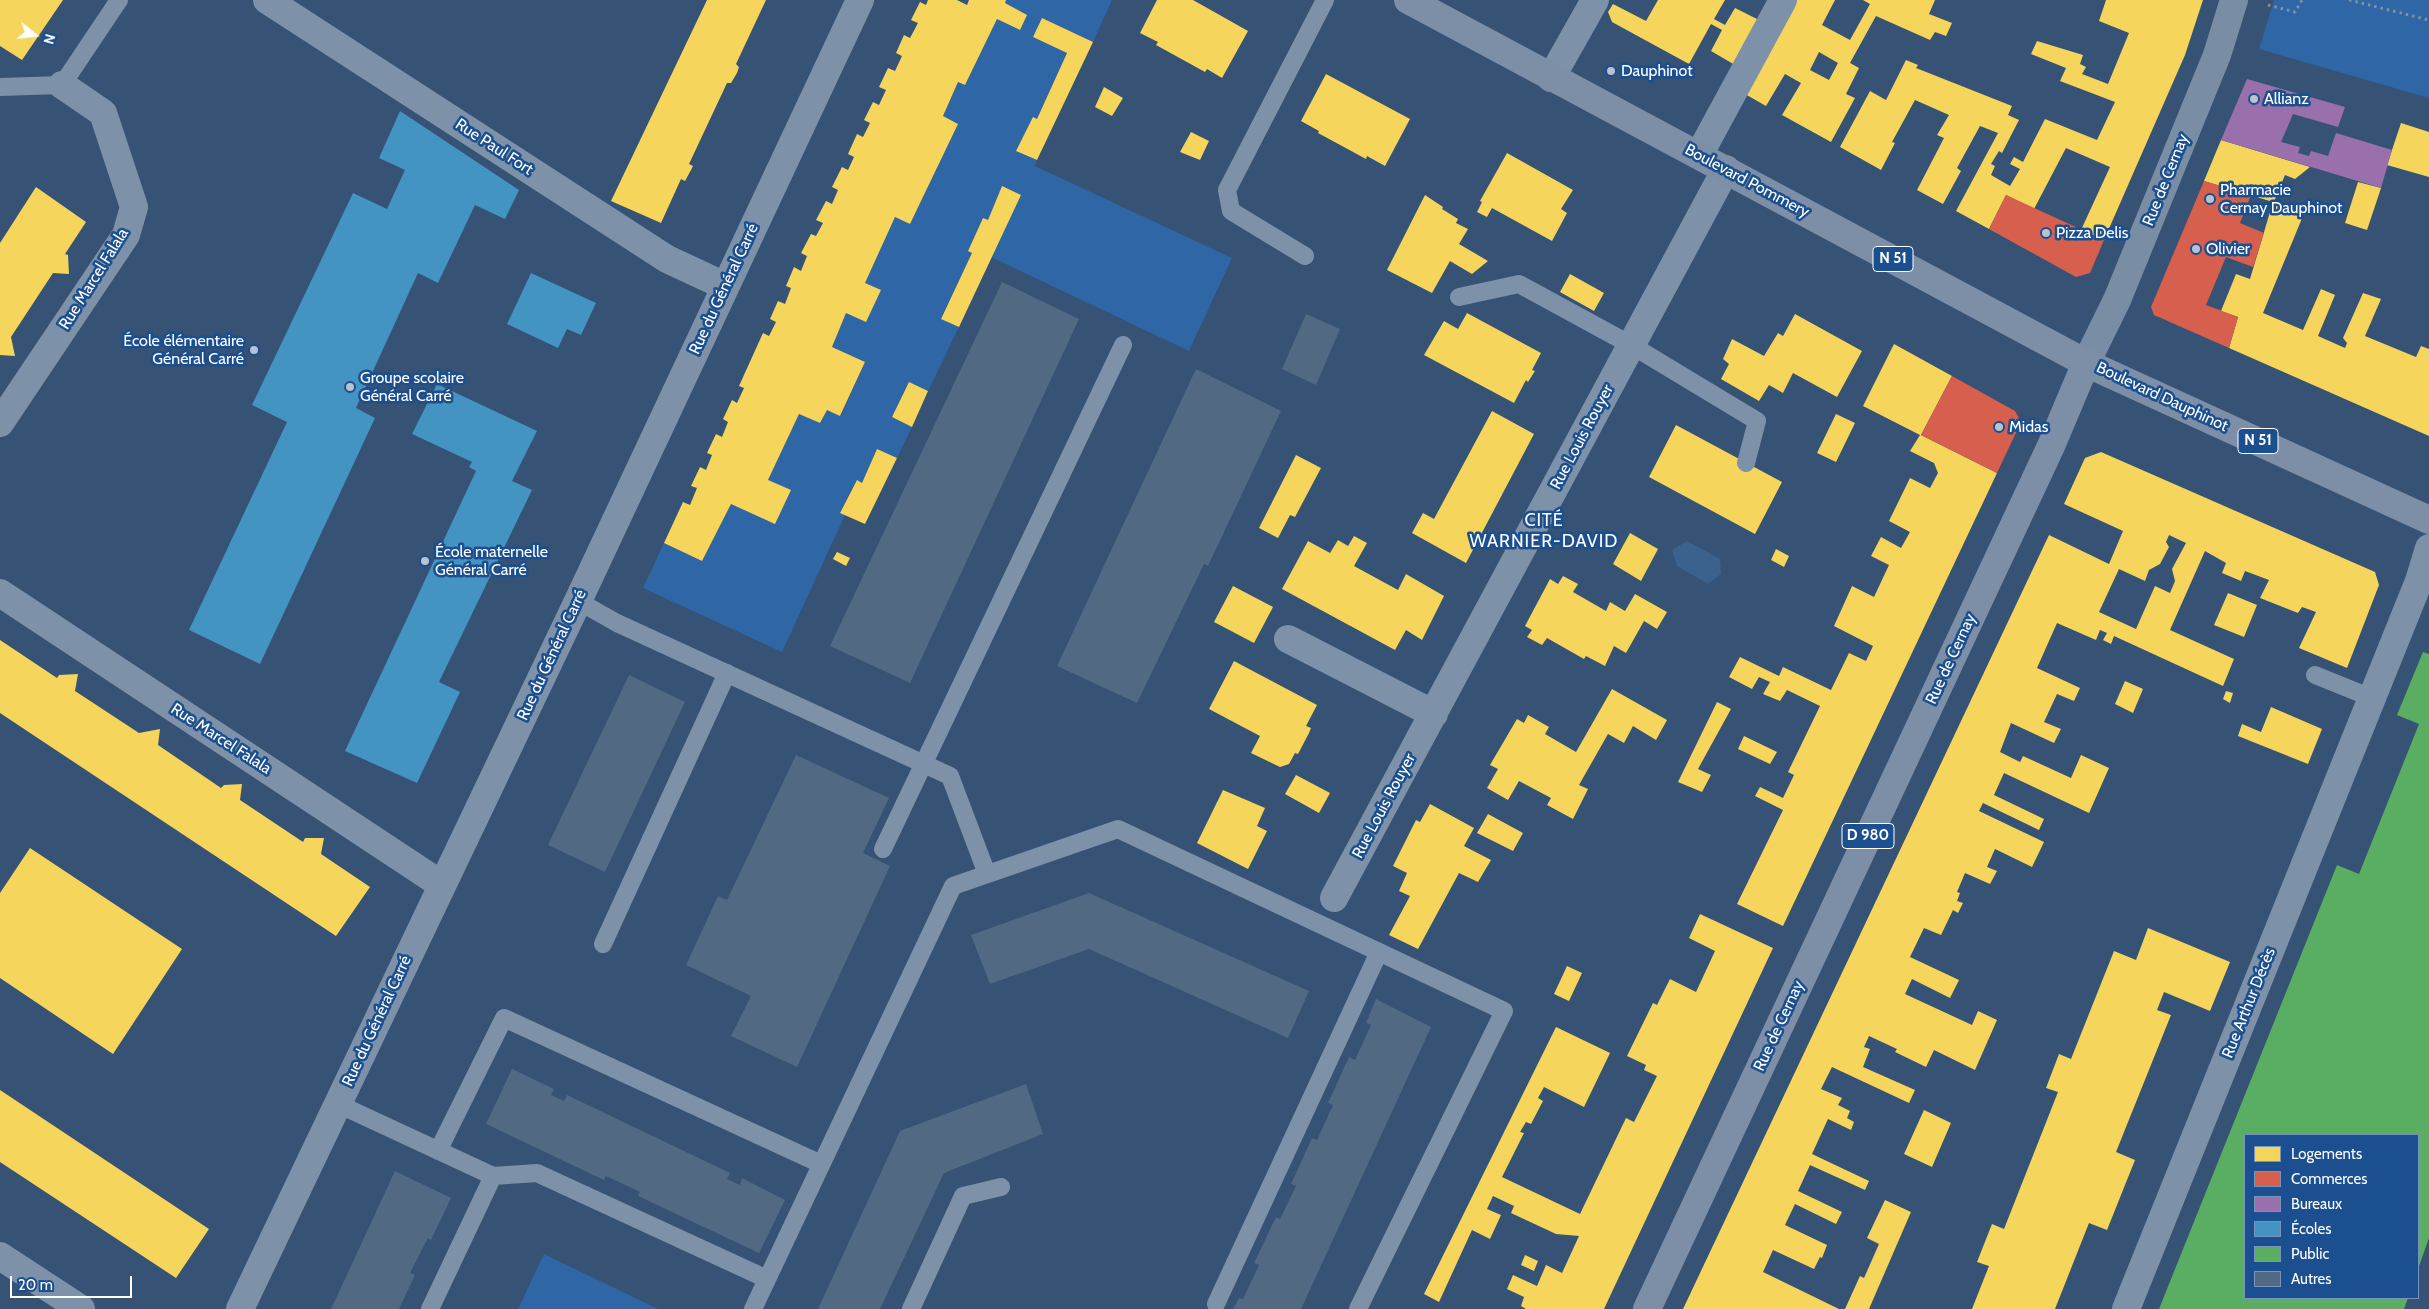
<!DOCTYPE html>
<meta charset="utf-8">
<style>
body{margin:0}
#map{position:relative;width:2429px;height:1309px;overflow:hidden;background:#365274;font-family:Cabin,sans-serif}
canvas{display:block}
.legend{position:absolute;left:2244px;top:1134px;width:175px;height:165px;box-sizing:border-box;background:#1b4f8f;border:1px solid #7695bc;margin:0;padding:6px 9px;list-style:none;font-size:15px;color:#fff}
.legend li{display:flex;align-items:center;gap:10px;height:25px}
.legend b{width:25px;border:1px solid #7695bc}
.north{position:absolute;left:10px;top:10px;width:50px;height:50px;-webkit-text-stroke:4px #1b4f8f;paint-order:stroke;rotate:106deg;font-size:14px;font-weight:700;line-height:20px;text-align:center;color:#fff}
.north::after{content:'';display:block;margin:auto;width:18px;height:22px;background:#fff;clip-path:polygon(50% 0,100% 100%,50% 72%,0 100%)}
.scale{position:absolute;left:10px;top:1276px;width:122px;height:22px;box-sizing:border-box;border:2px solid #fff;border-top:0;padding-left:6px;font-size:15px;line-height:18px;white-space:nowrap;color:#fff;-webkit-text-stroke:4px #1b4f8f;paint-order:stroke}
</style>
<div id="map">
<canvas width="2429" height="1309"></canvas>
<ul class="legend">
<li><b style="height:14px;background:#f6d55c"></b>Logements</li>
<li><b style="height:14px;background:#d6604d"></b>Commerces</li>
<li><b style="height:14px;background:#9970ab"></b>Bureaux</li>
<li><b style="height:14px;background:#4393c3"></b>Écoles</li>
<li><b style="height:14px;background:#5aae61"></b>Public</li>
<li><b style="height:14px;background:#526984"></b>Autres</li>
</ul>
<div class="north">N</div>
<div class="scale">20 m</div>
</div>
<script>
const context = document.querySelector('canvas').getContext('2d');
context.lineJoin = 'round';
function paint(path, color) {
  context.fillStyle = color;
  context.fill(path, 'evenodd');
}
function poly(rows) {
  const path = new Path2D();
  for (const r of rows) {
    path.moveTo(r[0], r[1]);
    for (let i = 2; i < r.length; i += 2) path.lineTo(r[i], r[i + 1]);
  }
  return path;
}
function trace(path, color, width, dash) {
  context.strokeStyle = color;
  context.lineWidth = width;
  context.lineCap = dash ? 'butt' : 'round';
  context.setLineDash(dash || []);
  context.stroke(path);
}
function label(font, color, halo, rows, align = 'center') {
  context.font = font + ' Cabin,sans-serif';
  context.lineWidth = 5;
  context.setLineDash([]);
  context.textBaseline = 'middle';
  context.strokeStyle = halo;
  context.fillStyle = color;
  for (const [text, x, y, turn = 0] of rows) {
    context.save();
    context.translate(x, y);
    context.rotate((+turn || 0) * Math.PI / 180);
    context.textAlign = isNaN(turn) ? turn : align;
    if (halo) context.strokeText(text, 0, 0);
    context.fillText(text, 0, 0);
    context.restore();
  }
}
paint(poly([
 [1006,0,1112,0,1093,42,1042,18,1033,37,1067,53,1037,119,1033,117,1016,151,1037,160,1035,166,1232,258,1189,351,991,257,1020,195,1002,186,988,220,983,218,968,251,972,253,941,318,959,327,944,358,928,391,909,382,892,417,912,427,897,458,877,449,862,483,856,481,840,512,845,515,782,652,643,588,664,543,702,561,731,504,768,480,799,414,820,423,827,410,841,416,865,362,832,347,846,313,866,322,865,283,895,217,910,224,958,124,943,116,958,82,965,85,997,19,1019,30,1026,15,1005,3],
 [2274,0,2429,0,2429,98,2259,49],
 [544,1254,658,1309,518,1309]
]), '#2f66a5');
paint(poly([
 [1687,541,1720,559,1721,574,1708,584,1677,566,1672,550]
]), '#3b618d');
paint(poly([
 [0,0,63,0,22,60,0,46],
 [707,0,766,0,736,64,739,67,737,73,731,83,727,83,689,164,693,166,691,170,685,181,681,179,661,223,611,201],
 [928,0,957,0,967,5,969,0,1006,0,1005,3,1027,15,1020,30,997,19,965,85,958,82,943,116,958,124,910,224,895,217,865,283,881,290,866,322,846,313,832,347,865,362,840,416,827,410,820,423,799,414,768,480,791,490,775,524,731,504,702,561,664,543,683,502,690,505,697,488,691,486,700,467,706,470,712,455,707,453,716,434,722,437,728,422,723,419,732,400,737,403,744,388,739,386,763,333,769,336,776,322,770,319,778,301,785,304,791,288,786,286,794,267,801,271,807,256,801,253,811,234,816,236,823,223,816,220,826,201,832,204,838,190,832,187,842,167,848,170,854,157,848,154,857,134,863,137,870,123,864,120,873,102,879,105,886,90,879,87,888,68,895,71,902,56,896,53,904,35,910,38,918,23,911,20,920,2,926,5],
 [1157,0,1193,0,1248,31,1222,78,1207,69,1205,72,1156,45,1158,42,1140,33],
 [1658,0,1725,0,1714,19,1725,25,1735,8,1759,20,1735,65,1711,51,1722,30,1711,24,1689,64,1612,22,1608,12,1613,4,1646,21],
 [1797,0,1835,0,1822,25,1850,40,1870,4,1863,0,1935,0,1929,14,1952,23,1946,36,1935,32,1930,40,1876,16,1850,63,1859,68,1846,94,1855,98,1831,142,1782,115,1801,83,1785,74,1766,106,1745,94],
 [1819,52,1838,63,1829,80,1810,70],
 [2106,0,2203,0,2185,55,2104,240,2081,230,2110,167,2066,148,2034,209,2006,195,1989,229,1956,211,1998,133,1980,126,1957,168,1961,171,1943,204,1917,190,1944,138,1937,135,1949,115,1915,100,1892,142,1895,143,1881,170,1840,147,1870,91,1886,100,1906,60,1918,65,1916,68,2012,106,2008,115,2019,120,2002,153,1999,151,1991,164,1995,166,1991,175,2010,186,2020,169,2010,164,2014,157,2023,162,2045,119,2097,140,2115,102,2060,81,2066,68,2031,54,2037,41,2083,55,2080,64,2086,67,2082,74,2108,84,2129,33,2099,21],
 [1042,18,1093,42,1037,160,1016,151,1033,117,1037,119,1067,53,1033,37],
 [1326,74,1410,119,1385,166,1367,156,1366,159,1318,133,1319,131,1301,121],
 [1104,87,1123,98,1112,116,1095,107],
 [2401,123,2429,132,2429,177,2387,165],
 [1191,132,1209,141,1200,160,1180,152],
 [2221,140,2310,167,2295,179,2285,175,2274,202,2305,211,2263,313,2303,330,2321,289,2335,295,2318,336,2345,348,2347,343,2343,338,2363,293,2381,299,2365,336,2416,357,2421,346,2429,349,2429,436,2229,348,2238,317,2221,311,2236,274,2250,279,2273,202,2204,181],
 [1507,153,1573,190,1561,209,1567,213,1552,241,1492,208,1487,217,1477,212,1482,202,1480,201],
 [2358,182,2381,188,2367,230,2345,223],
 [1002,186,1021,195,959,327,941,319,972,253,968,251,983,218,988,220],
 [36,187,86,222,65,254,68,255,69,274,53,273,11,337,15,356,0,355,0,243],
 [1425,195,1443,207,1442,209,1458,219,1456,223,1468,229,1459,244,1488,261,1472,274,1450,261,1432,293,1387,270],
 [1570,274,1604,293,1594,311,1560,292],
 [1467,313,1541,353,1532,370,1535,371,1528,382,1526,380,1514,403,1424,355,1444,321,1458,329],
 [1795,314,1862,351,1837,397,1793,373,1783,393,1769,385,1759,401,1721,379,1729,364,1723,359,1732,339,1764,356,1778,333,1783,336],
 [1894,344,1952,376,1921,435,1997,473,1783,926,1737,904,1783,810,1755,796,1760,787,1783,798,1794,775,1788,772,1820,706,1787,690,1780,701,1763,694,1770,682,1759,677,1752,689,1729,677,1740,657,1779,676,1783,667,1831,690,1849,653,1866,661,1873,646,1834,626,1852,586,1874,597,1889,565,1871,556,1881,537,1901,548,1910,532,1889,521,1910,478,1930,488,1938,473,1934,463,1910,451,1920,435,1863,406],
 [909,382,928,391,912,427,892,417],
 [1492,411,1534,434,1466,563,1412,533,1423,513,1434,519],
 [1836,414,1855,423,1836,462,1817,453],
 [1676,425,1782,482,1755,534,1649,477],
 [877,449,897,458,865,524,840,513,857,480,862,483],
 [2101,452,2375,572,2379,585,2347,668,2299,648,2316,612,2302,607,2298,613,2260,598,2269,580,2245,571,2241,581,2222,573,2226,563,2205,551,2170,630,2234,659,2223,686,2114,636,2111,644,2103,640,2107,633,2100,630,2096,640,2057,623,2037,668,2080,688,2074,701,2057,694,2044,722,2061,729,2054,743,2011,723,2000,752,2020,762,2023,756,2071,778,2081,755,2109,768,2089,813,2004,773,1994,795,2044,819,2039,830,1983,803,1979,811,2044,842,2032,867,1995,849,1987,867,1997,871,1990,884,1965,873,1957,892,1960,893,1957,901,1963,903,1958,913,1953,910,1941,935,1924,928,1910,957,1959,980,1950,998,1912,979,1905,994,1972,1025,1978,1011,1997,1020,1975,1070,1934,1050,1926,1067,1895,1052,1897,1049,1869,1036,1864,1047,1870,1049,1863,1067,1915,1090,1909,1103,1832,1067,1821,1089,1842,1098,1838,1105,1850,1111,1847,1118,1854,1122,1851,1130,1828,1119,1812,1154,1869,1181,1865,1190,1810,1165,1798,1191,1842,1212,1836,1224,1795,1204,1785,1225,1827,1245,1822,1258,1820,1257,1814,1269,1773,1250,1763,1272,1839,1309,1683,1309,2049,535,2109,564,2123,531,2064,504,2085,458],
 [2169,535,2186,543,2172,569,2175,581,2170,593,2155,586,2136,629,2099,612,2119,569,2145,581,2149,570,2160,564,2169,547,2166,542],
 [1296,455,1321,468,1295,517,1290,515,1278,538,1259,528],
 [1630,533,1658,549,1641,581,1613,564],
 [1354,536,1367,543,1354,566,1398,590,1406,574,1444,596,1422,640,1406,630,1395,650,1282,589,1308,541,1330,553,1338,540,1348,546],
 [1776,549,1789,556,1784,567,1771,560],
 [837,552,850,558,846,566,833,559],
 [1563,576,1578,584,1573,592,1606,611,1610,602,1625,611,1635,594,1667,612,1657,629,1644,621,1626,653,1614,646,1605,666,1586,656,1584,659,1547,638,1542,645,1527,637,1532,630,1525,626,1550,579,1558,584],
 [1233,586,1273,607,1254,643,1214,622],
 [2228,593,2257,605,2244,637,2214,625],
 [0,640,57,678,59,675,78,674,75,691,139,733,160,729,158,745,221,788,224,785,242,784,240,800,303,842,305,838,324,838,321,854,370,887,336,936,0,713],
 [1234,661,1317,705,1306,726,1311,728,1309,733,1298,754,1295,753,1289,764,1280,767,1251,753,1260,736,1209,709],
 [2125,681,2143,689,2133,713,2115,704],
 [1612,689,1667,720,1656,740,1633,726,1624,743,1608,734,1579,785,1588,789,1573,819,1547,805,1551,798,1519,781,1508,800,1487,788,1498,769,1490,765,1517,719,1524,723,1528,715,1549,727,1545,734,1576,752],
 [2226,691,2233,693,2230,703,2223,699],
 [1717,702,1731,709,1698,769,1711,775,1702,792,1678,782],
 [2271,707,2322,729,2308,764,2238,736,2242,724,2261,732],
 [1744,736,1777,752,1770,764,1738,749],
 [1296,775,1330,793,1319,813,1285,794],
 [1223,790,1265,808,1257,826,1267,831,1248,869,1197,843],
 [1430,804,1474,828,1464,846,1491,860,1478,882,1459,873,1418,949,1389,935,1410,896,1399,891,1407,873,1393,866,1416,820,1420,822],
 [1488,814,1523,833,1513,851,1477,833],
 [30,848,182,949,113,1054,0,978,0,893],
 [1700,914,1773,948,1604,1309,1526,1309,1521,1306,1524,1297,1507,1289,1513,1275,1537,1286,1546,1265,1562,1273,1579,1236,1556,1234,1511,1213,1514,1206,1493,1196,1487,1209,1501,1215,1490,1239,1472,1230,1439,1302,1424,1294,1556,1027,1610,1053,1584,1107,1544,1087,1538,1098,1543,1101,1531,1124,1526,1122,1520,1132,1524,1133,1502,1177,1580,1214,1626,1118,1634,1122,1657,1076,1644,1070,1646,1065,1627,1056,1653,1003,1657,1005,1670,979,1696,992,1715,951,1689,938],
 [2148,928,2230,962,2210,1011,2164,992,2157,1010,2171,1015,2116,1152,2135,1160,2107,1230,2089,1223,2055,1309,1972,1309,1989,1266,1977,1262,1992,1224,2004,1229,2058,1092,2046,1088,2059,1054,2071,1059,2114,951,2136,960],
 [1567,966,1582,973,1569,1001,1554,994],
 [0,1090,209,1229,176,1278,0,1162],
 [1924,1110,1951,1123,1932,1167,1904,1154],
 [1885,1200,1911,1212,1869,1309,1845,1309,1860,1276,1864,1278,1879,1244,1867,1238],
 [1525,1255,1538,1261,1534,1271,1521,1265]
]), '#f6d55c');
paint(poly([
 [2204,181,2251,195,2240,223,2264,233,2253,267,2226,257,2206,305,2238,317,2229,348,2154,315,2151,307],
 [2006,195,2104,240,2090,273,2076,277,1989,229],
 [1952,376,2015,411,2021,422,1997,473,1921,435]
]), '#d6604d');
paint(poly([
 [2247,79,2345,107,2338,127,2293,114,2281,142,2300,147,2298,153,2309,156,2311,151,2328,156,2336,133,2392,150,2381,188,2221,140]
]), '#9970ab');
paint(poly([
 [400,111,519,190,505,219,475,205,438,283,418,273,356,408,375,418,260,664,189,630,287,422,252,405,353,193,387,209,405,170,379,158],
 [531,273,596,303,581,335,567,329,558,348,507,324],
 [437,384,537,431,512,481,532,490,439,682,460,692,417,783,345,751,476,471,469,467,472,462,412,434]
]), '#4393c3');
paint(poly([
 [2423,652,2429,654,2429,1238,2418,1269,2418,1135,2245,1135,2245,1298,2408,1298,2404,1309,2159,1309,2337,865,2359,874,2419,724,2397,715]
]), '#5aae61');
paint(poly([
 [1002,282,1079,319,910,683,830,646],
 [1306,314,1340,329,1316,385,1282,369],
 [1196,369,1281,411,1208,566,1204,564,1137,703,1057,666],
 [629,675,685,702,605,872,548,845],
 [796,755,889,798,863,853,890,866,797,1067,731,1036,751,996,686,965,718,896,727,900],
 [1089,893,1309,991,1288,1038,1089,949,990,984,971,935],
 [1376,999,1431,1027,1301,1309,1233,1309,1239,1298,1243,1299,1259,1265,1254,1263,1276,1217,1280,1219,1296,1186,1291,1184,1312,1138,1317,1140,1333,1105,1328,1103,1349,1057,1355,1060,1371,1025,1366,1023],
 [512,1069,554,1089,551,1095,564,1101,567,1095,730,1173,727,1179,740,1185,742,1178,785,1200,759,1253,638,1196,640,1192,606,1176,604,1180,486,1124],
 [1026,1084,1043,1134,944,1173,880,1309,818,1309,900,1131],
 [395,1171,451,1198,431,1240,428,1238,410,1273,415,1275,399,1309,331,1309]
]), '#526984');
trace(poly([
 [2349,0,2429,20],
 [2268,5,2295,12,2302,0]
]), '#7d92a8', 3, [2.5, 4]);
trace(poly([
 [0,87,62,85,119,0],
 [1305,256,1231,211,1227,190,1325,0],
 [1459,297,1519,284,1631,345,1757,421,1746,463],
 [578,601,617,623,950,776,987,874],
 [2315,675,2372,698],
 [883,849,1123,345],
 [603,944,727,673],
 [338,1104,493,1176,430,1309],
 [438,1151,504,1018,821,1164],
 [493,1176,537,1173,767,1279],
 [1216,1304,1379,952],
 [753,1309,953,886,1118,829,1504,1011,1358,1309],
 [911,1309,963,1196,1001,1187]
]), '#7d92a8', 18);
trace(poly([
 [267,0,667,259,725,286],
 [1551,78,1595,0],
 [1699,155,1783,0],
 [0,423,126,235,134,207,103,113,62,85],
 [0,593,442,885],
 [1288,639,1434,714],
 [1334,898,1726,169],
 [0,1256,81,1309],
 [240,1309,578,601,860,0],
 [2126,1309,2419,581,2429,548]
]), '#7d92a8', 28);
trace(poly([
 [2086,363,2117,300,2217,55,2234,0]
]), '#798da4', 28);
trace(poly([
 [1408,0,2086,363,2429,520],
 [1647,1309,2051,446,2086,363]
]), '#7d8ea7', 28);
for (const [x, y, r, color] of [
 [1611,71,5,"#b9c2ce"],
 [2254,99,5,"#b9c2ce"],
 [2210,199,5,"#b9c2ce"],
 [2046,233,5,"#b9c2ce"],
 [2196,249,5,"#b9c2ce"],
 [254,350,5,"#b9c2ce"],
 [350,387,5,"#b9c2ce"],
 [1999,427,5,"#b9c2ce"],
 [425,561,5,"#b9c2ce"]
]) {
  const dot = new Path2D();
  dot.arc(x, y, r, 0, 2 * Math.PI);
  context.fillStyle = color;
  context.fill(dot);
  trace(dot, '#1b4f8f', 2);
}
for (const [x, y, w] of [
 [1893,259,40],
 [2258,441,40],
 [1868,836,52]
]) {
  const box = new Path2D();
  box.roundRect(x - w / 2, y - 12.5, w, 25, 4);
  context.fillStyle = '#1b4f8f';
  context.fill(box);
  trace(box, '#fff', 1);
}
label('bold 15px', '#fff', null, [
 ["N 51",1893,259],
 ["N 51",2258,441],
 ["D 980",1868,836]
]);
label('16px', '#fff', '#1b4f8f', [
 ["Dauphinot",1621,71],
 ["Allianz",2264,99],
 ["Pharmacie",2220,190],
 ["Cernay Dauphinot",2220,208],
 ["Pizza Delis",2056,233],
 ["Olivier",2206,249],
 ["École élémentaire",244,341,"right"],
 ["Général Carré",244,359,"right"],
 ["Groupe scolaire",360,378],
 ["Général Carré",360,396],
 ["Midas",2009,427],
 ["École maternelle",435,552],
 ["Général Carré",435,570]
], 'left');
label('16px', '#fff', '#1b4f8f', [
 ["Rue Paul Fort",494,147,33],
 ["Rue de Cernay",2166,180,-68],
 ["Boulevard Pommery",1747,181,28],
 ["Rue Marcel Falala",94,279,-58],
 ["Rue du Général Carré",724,289,-65],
 ["Boulevard Dauphinot",2162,397,25],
 ["Rue Louis Rouyer",1582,437,-62],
 ["Rue du Général Carré",552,655,-65],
 ["Rue de Cernay",1951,659,-65],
 ["Rue Marcel Falala",221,739,33],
 ["Rue Louis Rouyer",1384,806,-62],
 ["Rue Arthur Décès",2249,1003,-68],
 ["Rue du Général Carré",377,1021,-65],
 ["Rue de Cernay",1779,1026,-65]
]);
context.letterSpacing = '1px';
label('18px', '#fff', '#1b4f8f', [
 ["CITÉ",1544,521],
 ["WARNIER-DAVID",1544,542]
]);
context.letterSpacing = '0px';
</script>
